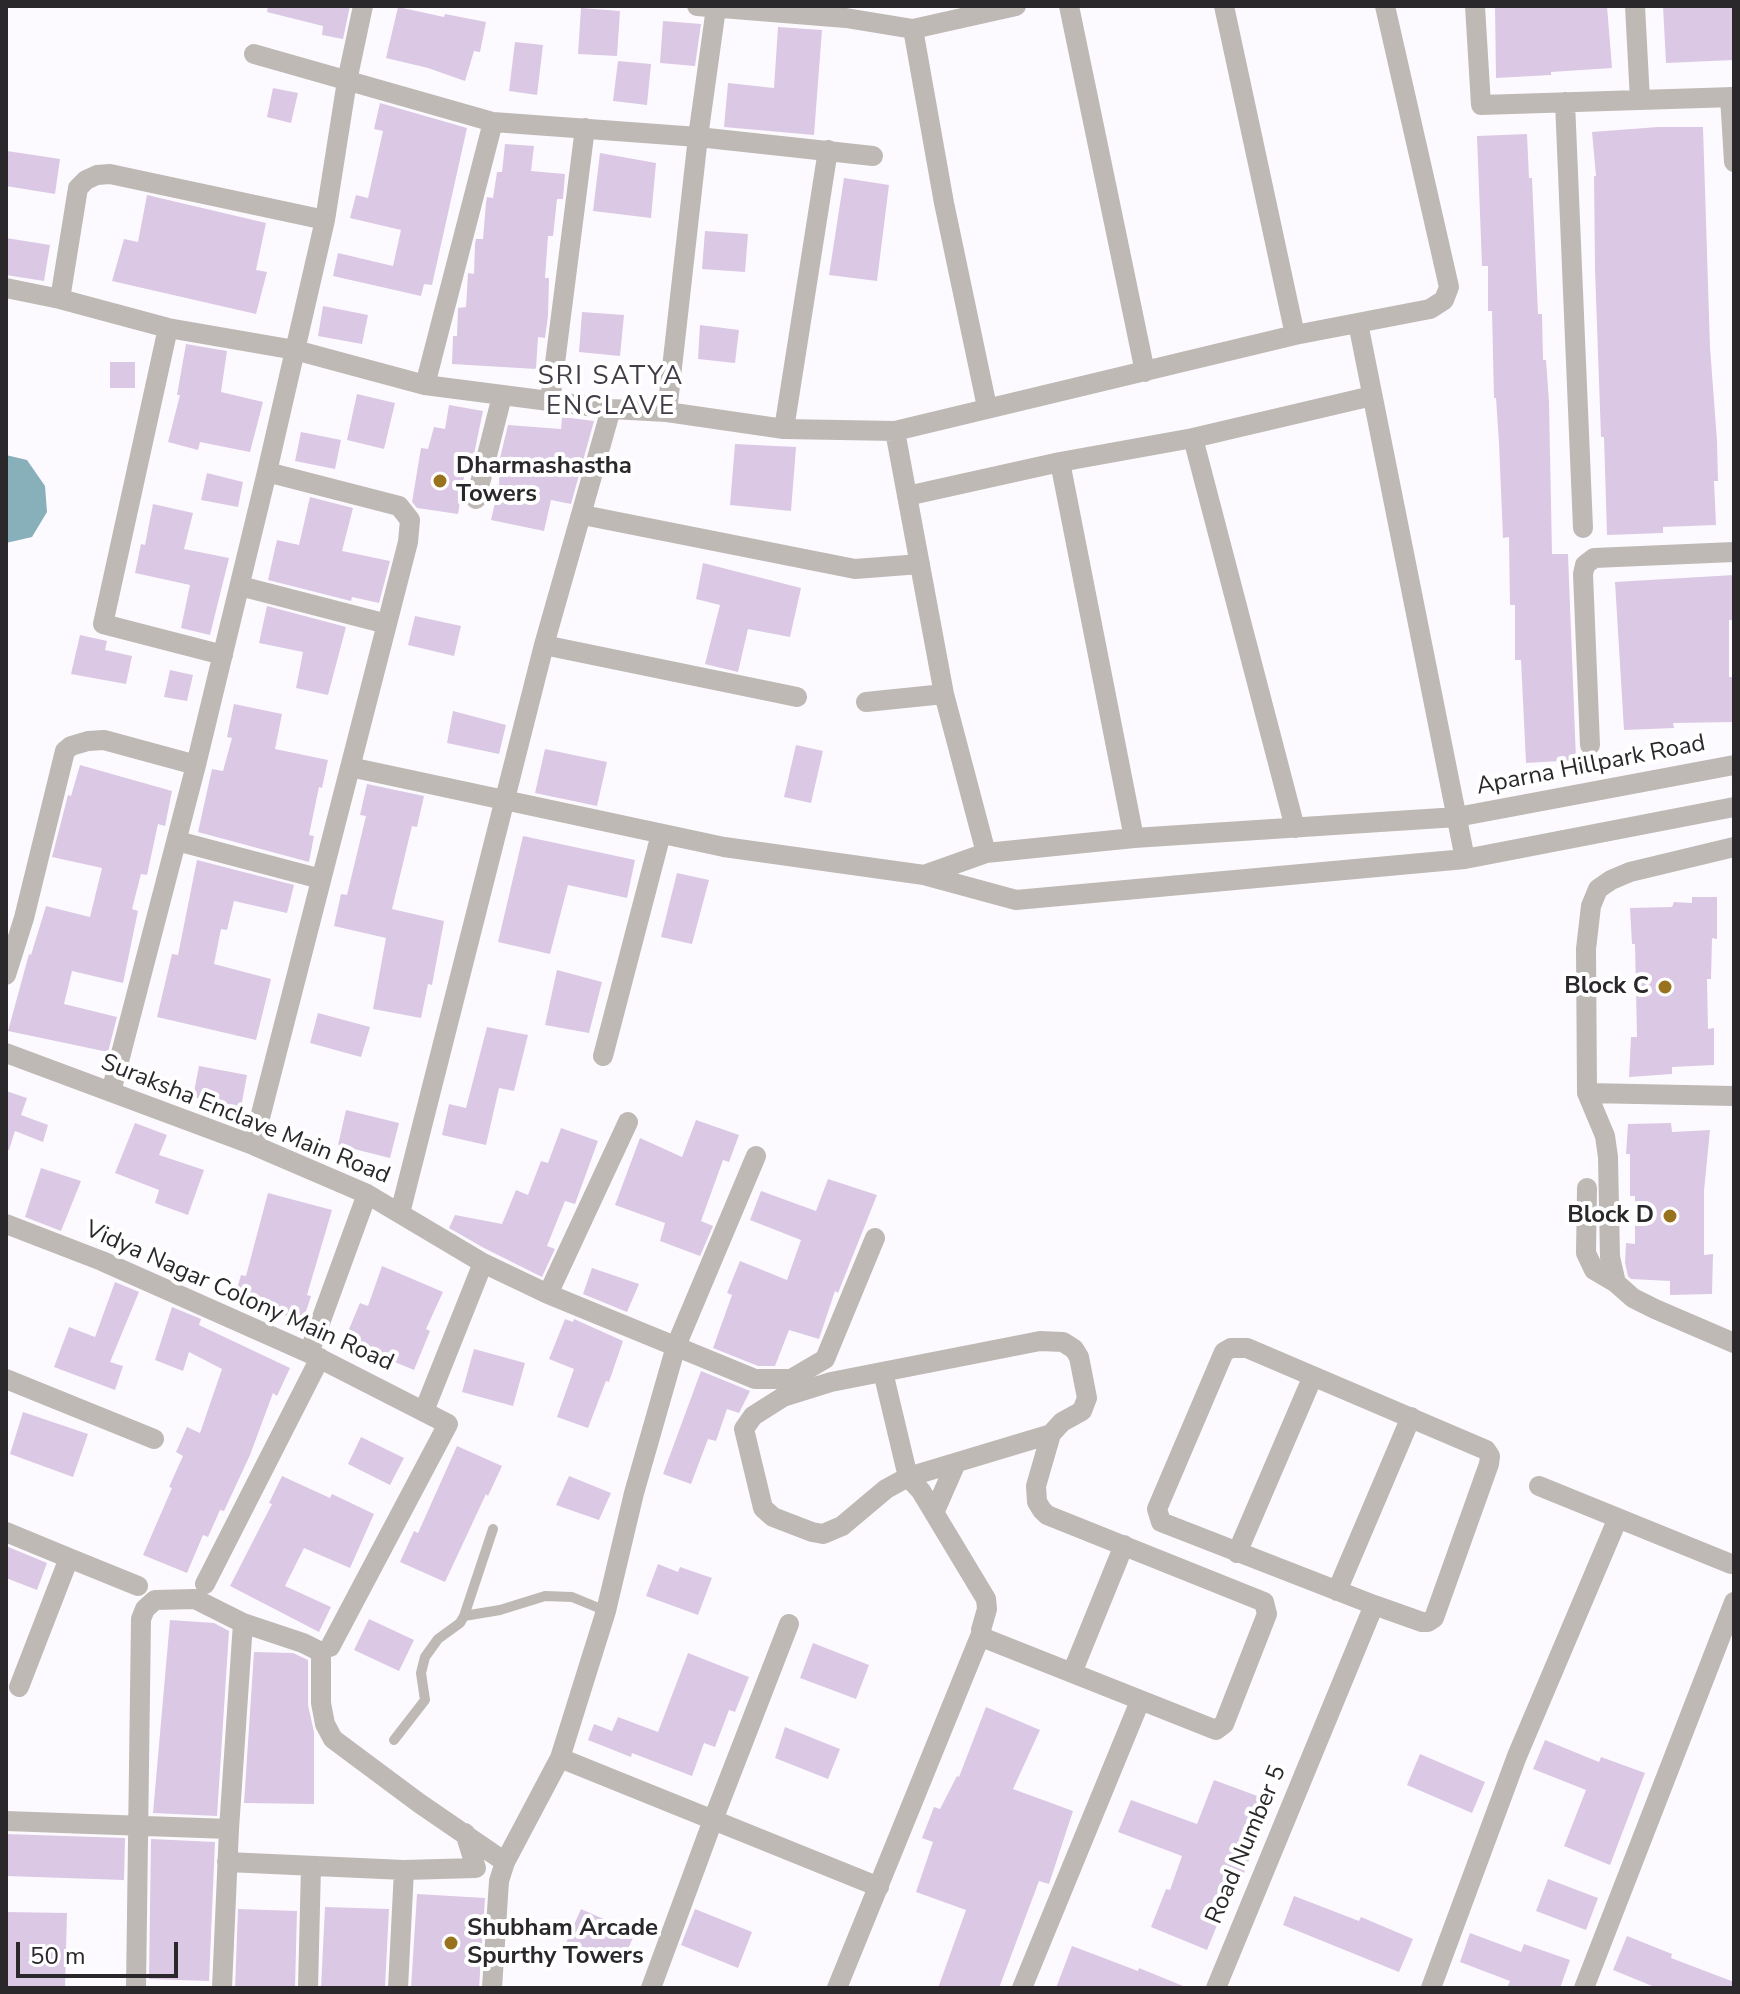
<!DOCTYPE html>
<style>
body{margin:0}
#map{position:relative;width:1740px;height:1994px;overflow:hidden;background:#fdfaff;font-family:"Nunito Sans",sans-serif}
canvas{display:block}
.frame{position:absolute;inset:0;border:8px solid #2b282c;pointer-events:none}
.scale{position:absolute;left:16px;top:1942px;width:162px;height:36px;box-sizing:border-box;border:4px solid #2b282c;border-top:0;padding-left:10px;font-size:24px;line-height:28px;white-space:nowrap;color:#2b282c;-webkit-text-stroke:6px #fff;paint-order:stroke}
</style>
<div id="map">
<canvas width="1740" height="1994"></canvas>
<div class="frame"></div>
<div class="scale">50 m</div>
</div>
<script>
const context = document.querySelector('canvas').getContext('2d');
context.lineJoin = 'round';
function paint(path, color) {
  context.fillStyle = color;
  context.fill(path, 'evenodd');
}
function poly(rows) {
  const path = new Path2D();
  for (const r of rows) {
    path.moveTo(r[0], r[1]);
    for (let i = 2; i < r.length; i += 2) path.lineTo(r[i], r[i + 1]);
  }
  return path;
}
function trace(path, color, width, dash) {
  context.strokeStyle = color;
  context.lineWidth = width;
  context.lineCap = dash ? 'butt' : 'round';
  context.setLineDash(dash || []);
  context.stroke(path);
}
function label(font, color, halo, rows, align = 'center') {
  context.font = font + ' "Nunito Sans",sans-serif';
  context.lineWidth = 8;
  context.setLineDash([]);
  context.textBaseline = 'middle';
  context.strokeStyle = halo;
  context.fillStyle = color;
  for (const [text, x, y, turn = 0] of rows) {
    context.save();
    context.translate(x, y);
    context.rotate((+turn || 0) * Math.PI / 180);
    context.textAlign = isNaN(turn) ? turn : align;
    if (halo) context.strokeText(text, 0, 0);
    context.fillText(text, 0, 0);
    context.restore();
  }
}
paint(poly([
 [6,455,27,460,45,486,47,512,32,537,6,543]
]), '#88b0ba');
paint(poly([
 [268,6,350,6,343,39,322,35,323,26,267,12],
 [1495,6,1607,6,1612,68,1551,72,1551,75,1496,78],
 [1663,6,1734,6,1734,60,1666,63],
 [398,7,444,17,445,14,486,22,480,52,474,51,465,81,428,68,386,58],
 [581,8,620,11,617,56,578,54],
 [663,21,701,24,695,66,660,63],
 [778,27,822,30,814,135,724,127,728,83,774,88],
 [515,42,543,45,537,95,509,91],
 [618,61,651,64,647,105,613,101],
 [273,88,298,93,291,123,267,117],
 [380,103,467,128,432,285,424,284,421,296,333,276,338,253,393,266,401,230,350,218,356,195,368,198,383,131,374,129],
 [1658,127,1703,127,1710,347,1717,441,1718,481,1714,481,1716,525,1663,527,1663,533,1607,535,1604,437,1601,437,1595,269,1594,176,1596,176,1592,132],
 [1527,134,1529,178,1532,178,1538,314,1542,314,1543,360,1546,360,1549,402,1552,554,1568,554,1576,760,1526,763,1521,660,1515,660,1515,605,1510,605,1509,537,1503,538,1499,443,1496,398,1494,398,1492,311,1488,311,1488,266,1482,266,1477,136],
 [505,144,534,146,531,171,565,174,563,199,557,199,553,236,548,236,545,278,549,278,548,316,545,338,538,337,536,369,452,364,453,336,457,336,458,308,466,307,468,273,474,274,475,244,476,239,483,239,486,203,487,197,493,198,497,172,502,172],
 [7,151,60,159,55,194,6,186],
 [600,153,656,163,651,218,593,211],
 [844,178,889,185,877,281,829,275],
 [147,195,266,223,256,270,267,272,256,314,112,281,124,239,138,242],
 [705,231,748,234,745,272,702,269],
 [6,238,50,245,44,281,6,275],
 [323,306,368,315,362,344,318,336],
 [582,312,624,315,620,356,579,352],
 [700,325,739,330,735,363,698,359],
 [186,344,227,351,221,392,263,402,250,452,200,442,198,450,168,442,180,395,177,395],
 [110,362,135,362,135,388,110,388],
 [357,394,395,403,384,449,347,440],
 [449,405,483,411,474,454,468,453,458,514,417,508,412,502,421,448,428,449,434,427,445,429],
 [562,417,594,421,571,504,551,500,544,531,491,520,499,485,500,458,508,425,561,429],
 [301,432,341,440,335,469,295,461],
 [735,444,796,447,791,511,730,505],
 [207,473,243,482,238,507,201,500],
 [310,497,353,508,342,551,390,561,379,603,352,597,351,601,268,580,277,540,299,545],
 [153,504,193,513,184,549,229,558,210,635,181,628,190,585,135,573,141,544,145,545],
 [703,563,801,588,790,637,748,629,738,672,705,664,720,605,696,599],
 [1734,575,1734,620,1729,620,1729,677,1734,677,1734,722,1673,723,1674,728,1624,730,1615,582],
 [267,606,346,627,328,695,296,688,303,652,259,643],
 [415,616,461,626,454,656,408,645],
 [80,635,107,641,105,650,132,656,126,684,71,674],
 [170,670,193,675,187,701,164,697],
 [234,704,282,714,275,749,328,760,322,788,319,787,309,835,314,836,309,862,198,832,212,769,223,771,232,738,227,737],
 [453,711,506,725,499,754,447,743],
 [796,745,823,751,811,803,784,797],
 [545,749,607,762,597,806,535,793],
 [80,765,172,791,165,826,158,824,147,875,141,874,132,909,138,911,123,983,72,971,64,1004,117,1017,108,1052,8,1031,29,954,31,955,46,906,90,917,102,868,52,857,68,795,71,796],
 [367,784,424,796,417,827,412,826,392,909,444,921,432,985,428,984,421,1018,373,1009,386,938,334,926,341,894,347,895,366,816,360,815],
 [523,836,635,860,627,898,568,885,550,954,498,942],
 [197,860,294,885,287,913,234,901,227,930,221,929,214,964,271,979,256,1040,157,1017,172,954,178,955],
 [677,873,709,880,692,944,661,937],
 [1692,897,1717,897,1717,939,1712,938,1711,979,1707,979,1708,1029,1714,1028,1714,1065,1672,1067,1672,1074,1629,1077,1631,1037,1637,1037,1635,944,1632,944,1630,908,1672,907,1674,902,1692,903],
 [557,970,602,982,589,1033,545,1025],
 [318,1013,370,1027,361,1057,310,1043],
 [487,1027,528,1035,514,1091,499,1088,486,1145,442,1135,449,1104,466,1108],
 [199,1066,247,1075,241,1107,193,1097],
 [6,1091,27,1098,21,1115,48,1125,43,1142,15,1131,9,1150,6,1149],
 [346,1110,399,1123,390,1158,338,1145],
 [696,1120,739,1135,729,1162,723,1160,701,1221,713,1226,700,1256,660,1241,665,1223,615,1205,640,1138,682,1157],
 [135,1123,167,1135,159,1155,204,1170,188,1215,155,1203,159,1190,115,1173],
 [1671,1123,1672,1132,1710,1130,1704,1191,1704,1255,1713,1254,1712,1294,1670,1295,1670,1281,1631,1279,1628,1276,1625,1263,1626,1243,1635,1244,1635,1196,1630,1196,1630,1154,1626,1154,1628,1124],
 [561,1128,598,1141,575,1204,565,1201,547,1246,555,1249,542,1277,484,1248,449,1228,455,1215,502,1224,516,1190,528,1195,541,1161,548,1163],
 [41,1168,81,1181,61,1231,25,1217],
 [828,1179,877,1195,838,1293,835,1291,819,1339,789,1330,775,1366,758,1366,713,1348,732,1295,727,1293,740,1261,787,1280,801,1240,750,1220,761,1191,816,1211],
 [268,1193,332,1210,307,1295,311,1296,303,1321,234,1299,241,1275,246,1276],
 [382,1266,443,1292,426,1329,430,1331,414,1370,344,1341,360,1303,368,1306],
 [592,1268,639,1284,627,1312,583,1294],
 [115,1282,139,1292,110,1362,123,1366,115,1390,54,1367,69,1327,95,1337],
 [172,1307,201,1319,199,1325,290,1368,277,1396,273,1393,250,1455,224,1511,220,1510,208,1537,203,1535,187,1573,143,1555,172,1488,169,1487,183,1456,176,1452,187,1427,200,1433,222,1369,189,1352,183,1371,155,1360],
 [565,1319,573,1322,574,1319,623,1341,609,1382,606,1381,588,1428,557,1417,574,1369,549,1359],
 [474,1349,525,1363,513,1406,462,1392],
 [701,1371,750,1391,739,1413,727,1409,716,1441,708,1439,691,1484,663,1474],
 [23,1412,88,1434,73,1477,10,1454],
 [361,1437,404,1458,390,1485,348,1464],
 [457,1446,502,1466,488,1496,486,1494,445,1582,400,1562,414,1531,418,1533],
 [282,1476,330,1498,332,1494,374,1514,350,1568,304,1548,285,1586,331,1607,319,1632,230,1586,272,1504,269,1503],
 [569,1476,611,1493,599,1520,556,1505],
 [6,1546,47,1563,37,1590,6,1578],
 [658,1564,678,1572,680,1567,712,1578,698,1615,646,1596],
 [369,1619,414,1640,399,1671,354,1650],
 [170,1620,214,1623,229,1631,217,1816,153,1813],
 [813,1643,869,1665,856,1699,800,1678],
 [254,1652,293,1653,308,1660,308,1705,314,1732,314,1804,244,1803],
 [688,1653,749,1677,735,1712,729,1710,715,1747,704,1743,692,1776,632,1753,631,1757,588,1740,594,1724,612,1731,618,1717,658,1732],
 [986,1707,1040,1730,1013,1789,1073,1811,1049,1884,1039,1881,999,1988,938,1988,966,1910,916,1892,933,1842,922,1838,934,1807,940,1809,957,1776,959,1777],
 [785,1727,840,1749,828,1779,775,1758],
 [1545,1740,1599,1762,1601,1757,1645,1773,1610,1865,1564,1846,1586,1790,1533,1769],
 [1420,1754,1485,1782,1472,1813,1407,1785],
 [1214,1780,1271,1801,1244,1873,1239,1871,1207,1950,1151,1927,1166,1889,1170,1890,1182,1856,1118,1832,1131,1800,1197,1824],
 [6,1834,125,1838,124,1880,6,1876],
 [151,1839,215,1842,209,1981,149,1979],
 [1548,1879,1598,1898,1586,1930,1536,1911],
 [417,1894,485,1898,479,1988,411,1988],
 [1294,1896,1359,1921,1361,1917,1413,1939,1399,1972,1283,1925],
 [325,1907,389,1909,385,1988,321,1988],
 [238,1909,297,1911,295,1988,235,1988],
 [581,1909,635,1933,620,1967,566,1943],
 [695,1909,752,1932,738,1968,681,1945],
 [6,1912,67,1913,65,1988,6,1988],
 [1470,1933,1521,1952,1524,1944,1570,1960,1560,1988,1507,1988,1510,1981,1460,1962],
 [1627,1936,1672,1954,1671,1958,1734,1982,1734,1988,1657,1988,1613,1970],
 [1072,1946,1138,1971,1139,1968,1188,1988,1056,1988]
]), '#dbc8e5');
trace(poly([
 [464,1616,500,1610,545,1596,572,1597,606,1611],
 [394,1740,425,1700,421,1673,425,1657,438,1639,460,1623,464,1616,493,1529]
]), '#beb9b5', 10);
trace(poly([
 [697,6,846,18,913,29,1016,6],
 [1069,6,1145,372],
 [1475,6,1481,105,1734,97],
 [1635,6,1640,100],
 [913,29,944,203,987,407],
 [254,54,493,122,698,137,873,156],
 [1730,97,1734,162],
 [1565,102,1583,528],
 [6,288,60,299,168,328,295,350,425,385,611,409,667,412,784,429,895,431,1295,335,1224,6],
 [60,299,78,188,86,180,97,175,110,174,325,220],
 [1358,323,1465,859],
 [168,328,103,624,223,655],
 [1295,335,1430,309,1444,300,1449,287,1385,6],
 [425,385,493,122],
 [550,402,585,128],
 [667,412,698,137,716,8],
 [784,429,828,150],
 [1193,438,1295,828],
 [1060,462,1134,838],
 [907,496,1060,462,1193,438,1372,396],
 [476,499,502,396],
 [583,515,855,569,920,564],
 [240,586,387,624],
 [544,645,797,697],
 [944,694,986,853],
 [866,702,944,694,895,431],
 [1590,745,1583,574,1585,565,1594,558,1734,552],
 [350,767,724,847,924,875,1016,900,1465,859,1734,807],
 [177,841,321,879],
 [1734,847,1630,872,1611,880,1598,889,1591,906,1586,949,1587,1093,1605,1136,1608,1157,1610,1257,1616,1283,1633,1298,1655,1309,1734,1343],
 [924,875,986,853,1134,838,1457,817,1734,765],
 [6,975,24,918,65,751,71,746,88,741,104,740,196,765],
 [6,1053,253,1145,367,1194,483,1263,548,1294,755,1379,791,1379,825,1359,875,1238],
 [603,1056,661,834],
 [111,1092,196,765,267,472,325,220,347,81,363,6],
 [1587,1093,1734,1096],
 [253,1145,408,542,410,520,399,506,267,472],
 [1587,1188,1586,1253,1594,1270,1616,1283],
 [400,1213,544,645,611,409],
 [6,1224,102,1261,309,1353,448,1424,330,1647],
 [548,1294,628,1122],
 [1040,1341,1063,1342,1074,1349,1079,1357,1087,1398,1082,1411,1062,1422,1051,1434,1036,1486,1037,1502,1042,1510,1047,1515,1264,1602,1267,1614,1224,1724,1216,1730,984,1638,981,1630,987,1609,986,1599,921,1491,908,1477,886,1489,842,1526,823,1534,812,1532,773,1517,763,1508,744,1429,753,1416,783,1397,831,1382,1040,1341],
 [309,1353,367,1194],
 [883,1372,908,1477,1051,1434],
 [6,1379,154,1439],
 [424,1411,483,1263],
 [1539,1486,1731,1564],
 [934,1513,956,1463],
 [6,1532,69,1558,19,1687],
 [1237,1553,1313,1376],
 [69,1558,138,1586],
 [205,1584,320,1358],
 [1337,1591,1411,1417],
 [1072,1673,1124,1545],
 [560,1758,879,1887],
 [6,1821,229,1829],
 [227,1862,404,1870,476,1868,465,1833],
 [136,1988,141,1619,145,1609,155,1600,195,1599,243,1623,303,1643,321,1652,321,1703,325,1724,333,1739,419,1803,505,1862],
 [222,1988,229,1829,243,1623],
 [308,1988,311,1866],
 [398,1988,404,1870],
 [492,1988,499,1881,505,1862,560,1758,606,1611,634,1493,676,1346,756,1156],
 [651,1988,713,1820,789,1624],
 [837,1988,981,1634],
 [1022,1988,1140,1701],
 [1216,1988,1374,1605,1161,1522,1157,1509,1224,1352,1231,1348,1247,1348,1486,1450,1490,1456,1489,1464,1434,1618,1428,1622,1422,1622,1374,1605],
 [1431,1988,1517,1756,1618,1518],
 [1584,1988,1734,1602]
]), '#beb9b5', 20);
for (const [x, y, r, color] of [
 [440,481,8,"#99721e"],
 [1665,987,8,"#99721e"],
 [1670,1216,8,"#99721e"],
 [451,1943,8,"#99721e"]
]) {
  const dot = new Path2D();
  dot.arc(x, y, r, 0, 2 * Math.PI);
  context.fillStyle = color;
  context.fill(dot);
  trace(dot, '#fff', 3);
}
label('bold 24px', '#2b282c', '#fff', [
 ["Dharmashastha",456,467],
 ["Towers",456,495],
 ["Block C",1649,987,"right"],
 ["Block D",1654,1216,"right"],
 ["Shubham Arcade",467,1929],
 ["Spurthy Towers",467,1957]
], 'left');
label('24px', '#2b282c', '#fff', [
 ["Aparna Hillpark Road",1591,766,-11],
 ["Suraksha Enclave Main Road",245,1120,22],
 ["Vidya Nagar Colony Main Road",239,1297,24],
 ["Road Number 5",1247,1845,-67]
]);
context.letterSpacing = '2px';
label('26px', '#423c46', '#fff', [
 ["SRI SATYA",611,378],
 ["ENCLAVE",611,408]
]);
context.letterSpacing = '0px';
</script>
